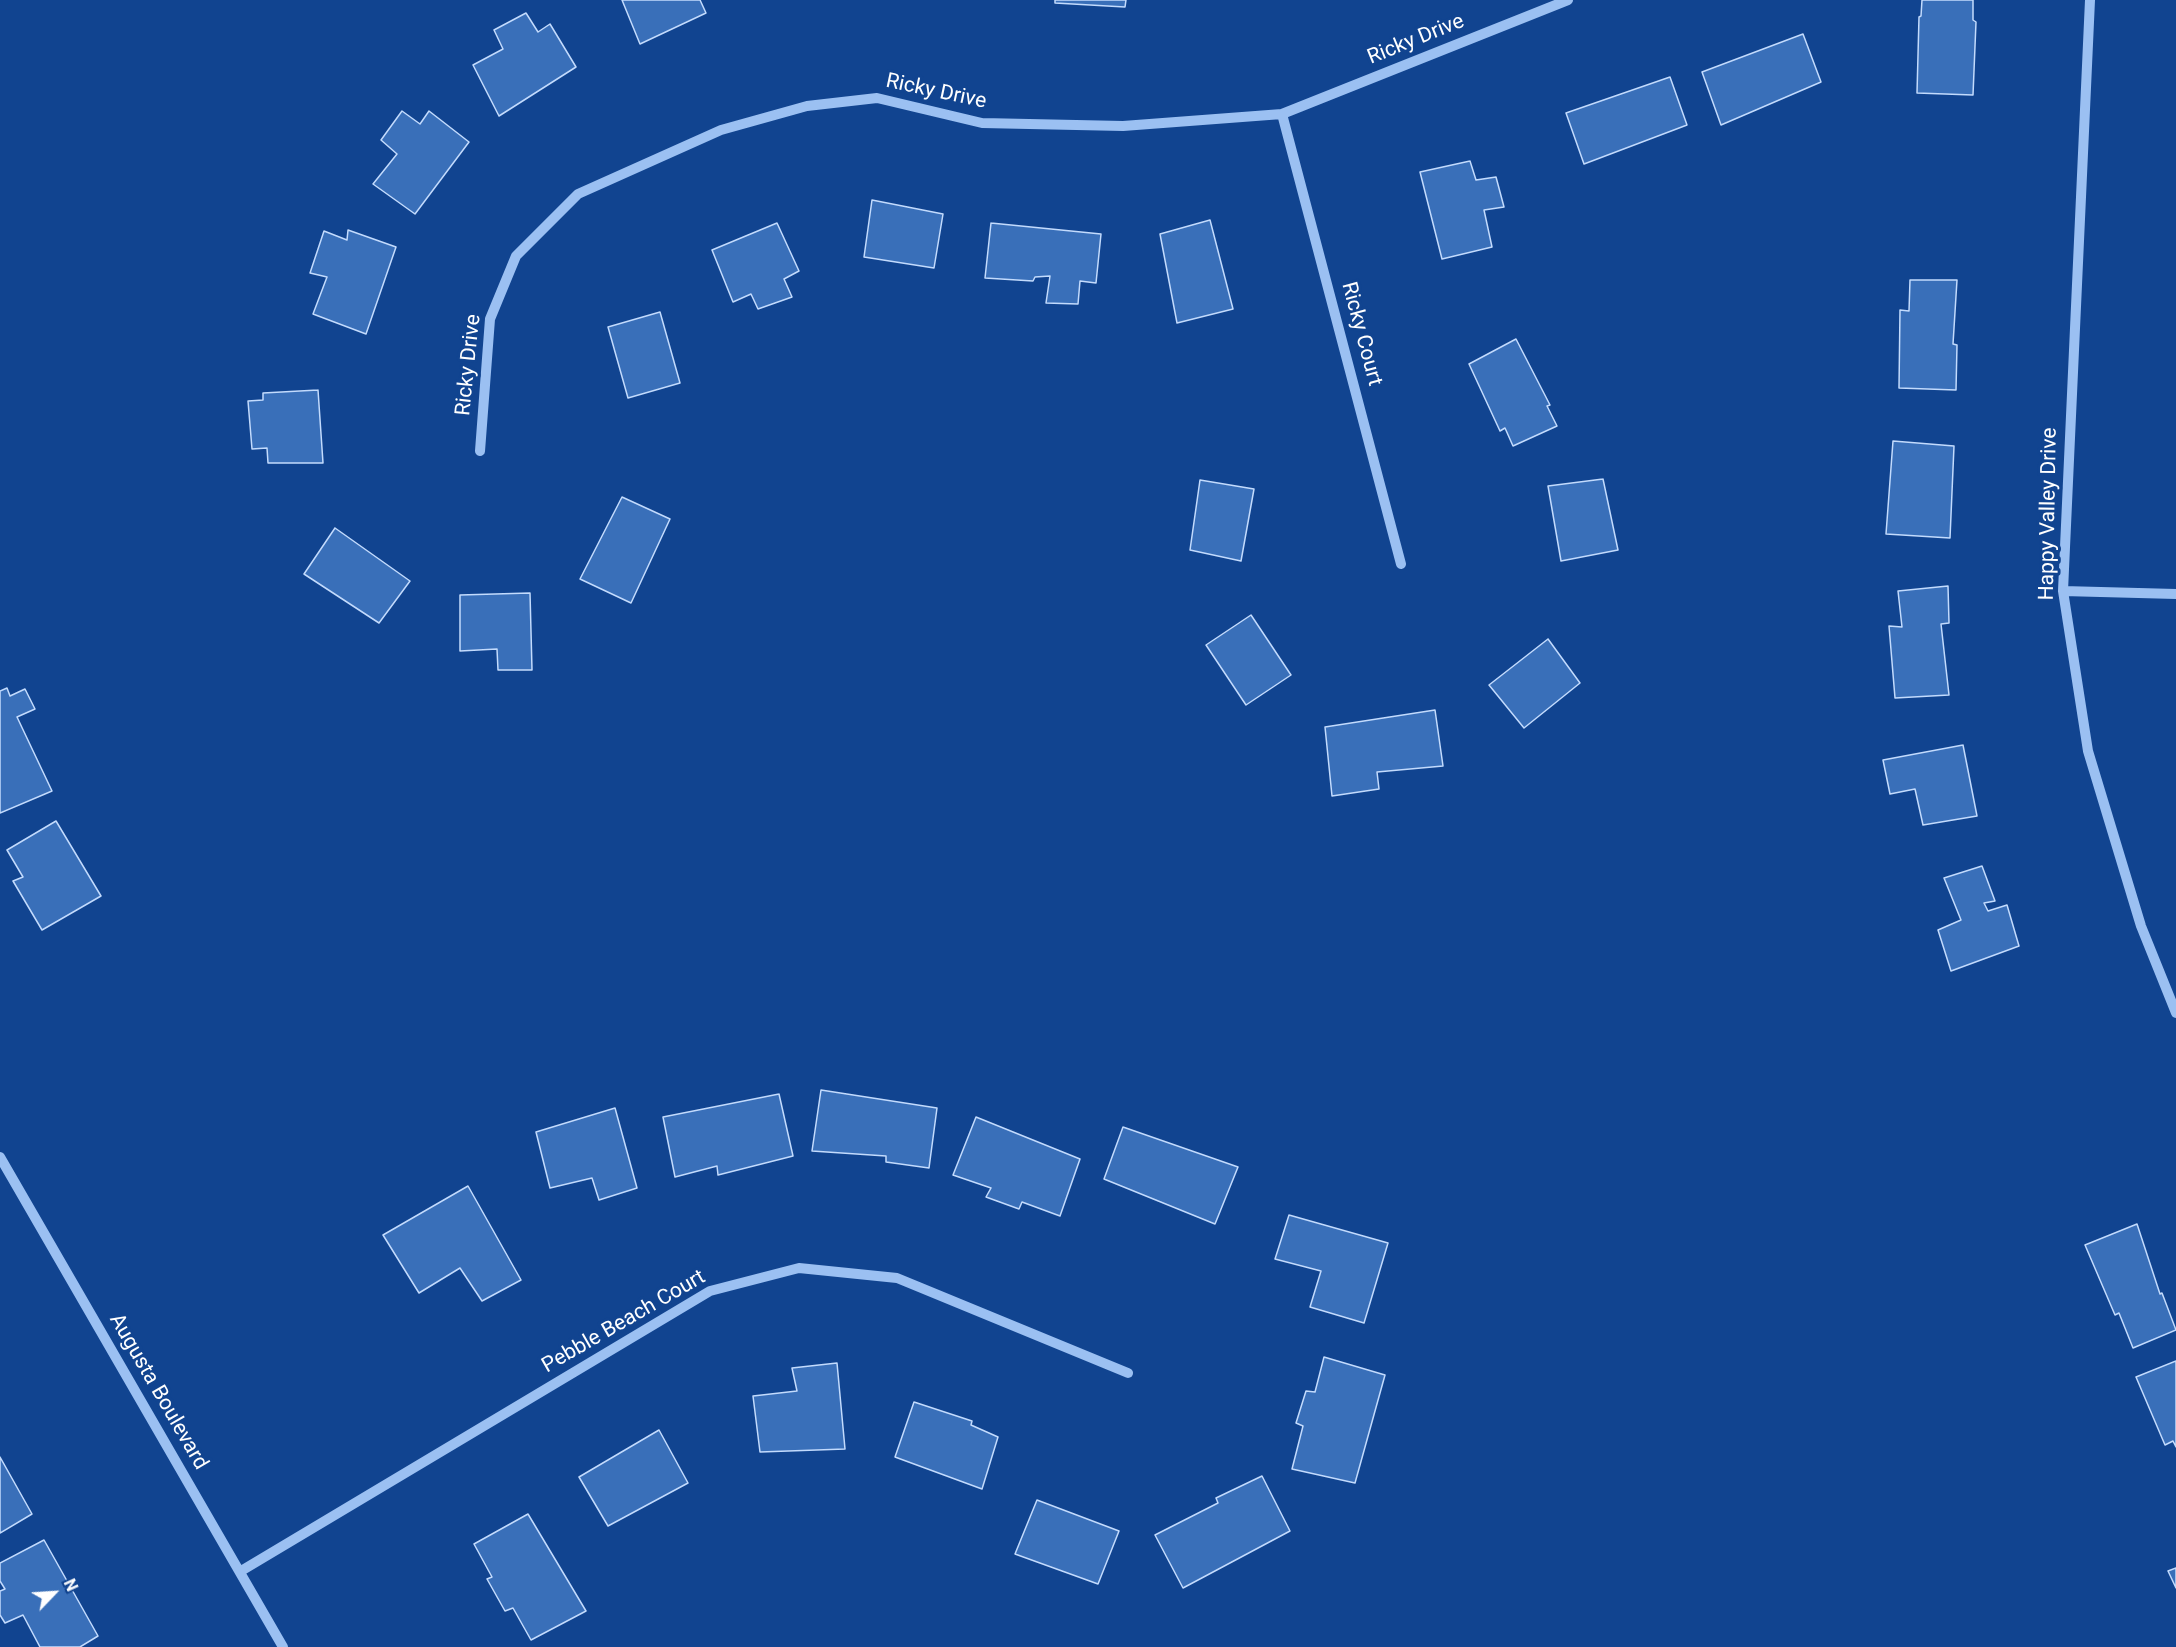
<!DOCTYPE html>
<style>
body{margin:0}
#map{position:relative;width:2176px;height:1647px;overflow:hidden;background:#114490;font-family:Roboto,sans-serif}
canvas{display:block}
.north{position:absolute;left:24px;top:1563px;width:60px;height:60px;-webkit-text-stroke:4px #114490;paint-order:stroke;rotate:65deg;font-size:16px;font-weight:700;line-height:24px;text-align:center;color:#fff}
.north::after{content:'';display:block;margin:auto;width:21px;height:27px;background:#fff;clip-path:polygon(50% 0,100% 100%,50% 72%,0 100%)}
</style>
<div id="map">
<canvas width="2176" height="1647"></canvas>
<div class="north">N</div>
</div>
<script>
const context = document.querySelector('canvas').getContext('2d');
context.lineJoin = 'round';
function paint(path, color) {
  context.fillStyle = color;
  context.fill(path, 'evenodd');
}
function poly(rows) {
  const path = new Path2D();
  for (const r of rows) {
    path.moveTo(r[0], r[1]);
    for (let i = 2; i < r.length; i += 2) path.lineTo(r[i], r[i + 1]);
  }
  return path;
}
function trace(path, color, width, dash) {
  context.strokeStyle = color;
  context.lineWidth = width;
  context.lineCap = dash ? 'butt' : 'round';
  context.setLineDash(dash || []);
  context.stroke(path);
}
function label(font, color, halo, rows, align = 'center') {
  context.font = font + ' Roboto,sans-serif';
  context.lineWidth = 6;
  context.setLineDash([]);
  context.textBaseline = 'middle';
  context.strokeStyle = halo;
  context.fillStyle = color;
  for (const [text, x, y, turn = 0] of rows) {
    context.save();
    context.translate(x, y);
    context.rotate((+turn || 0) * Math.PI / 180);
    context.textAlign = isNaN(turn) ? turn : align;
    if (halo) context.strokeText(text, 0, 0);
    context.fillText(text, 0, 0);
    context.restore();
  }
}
const building = poly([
 [622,0,700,0,706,13,640,44,622,0],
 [1055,0,1126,0,1125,7,1055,3,1055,0],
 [1922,0,1973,0,1973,20,1976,22,1973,95,1917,93,1919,17,1921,16,1922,0],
 [526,13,538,32,550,24,576,67,499,116,473,65,503,49,494,30,526,13],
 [1803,34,1821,82,1721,125,1702,72,1803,34],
 [1670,77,1687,125,1584,164,1566,113,1670,77],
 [402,111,420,124,429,111,469,142,415,214,373,184,397,154,381,140,402,111],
 [1470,161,1476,180,1496,177,1504,207,1484,210,1492,247,1442,259,1420,172,1470,161],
 [872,200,943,214,934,268,864,257,872,200],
 [1210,220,1233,309,1177,323,1160,234,1210,220],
 [777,223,799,271,784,279,792,297,758,309,751,294,733,302,712,250,777,223],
 [991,223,1101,234,1096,283,1080,281,1078,304,1046,303,1050,276,1035,277,1033,281,985,278,991,223],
 [348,230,396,247,366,334,313,314,327,277,310,273,324,231,347,240,348,230],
 [1910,280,1957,280,1953,344,1957,345,1956,390,1899,388,1900,310,1909,311,1910,280],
 [660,312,680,383,628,398,608,327,660,312],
 [1516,339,1550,405,1547,406,1557,426,1513,446,1505,428,1500,431,1469,364,1516,339],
 [318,390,323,463,268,463,267,448,252,449,248,401,263,400,263,393,318,390],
 [1893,441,1954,446,1950,538,1886,534,1893,441],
 [1603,479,1618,550,1561,561,1548,486,1603,479],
 [1200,480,1254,489,1241,561,1190,550,1200,480],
 [622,497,670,519,631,603,580,579,622,497],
 [335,528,410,581,379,623,304,574,335,528],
 [1948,586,1949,623,1941,624,1949,695,1895,698,1889,626,1902,627,1898,591,1948,586],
 [530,593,532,670,498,670,497,649,460,651,460,595,530,593],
 [1251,615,1291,675,1246,705,1206,645,1251,615],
 [1548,639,1580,683,1524,728,1489,685,1548,639],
 [7,688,10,696,25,689,35,709,17,717,52,791,0,813,0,691,7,688],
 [1435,710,1443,766,1377,772,1379,789,1332,796,1325,727,1435,710],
 [1963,745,1977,816,1923,825,1915,789,1890,794,1883,760,1963,745],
 [56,821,101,896,42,930,13,881,23,877,7,850,56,821],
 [1982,866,1995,901,1984,903,1988,911,2007,905,2019,946,1951,971,1938,930,1961,920,1944,878,1982,866],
 [821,1090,937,1108,929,1168,886,1162,886,1156,812,1151,821,1090],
 [779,1094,793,1156,718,1175,717,1166,675,1177,663,1117,779,1094],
 [615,1108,637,1188,599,1200,592,1178,550,1188,536,1132,615,1108],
 [976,1117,1080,1159,1060,1216,1022,1202,1019,1209,986,1197,991,1188,953,1175,976,1117],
 [1123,1127,1238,1167,1215,1224,1104,1179,1123,1127],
 [468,1186,521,1280,482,1301,460,1268,419,1293,383,1235,468,1186],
 [1289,1215,1388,1243,1364,1323,1310,1307,1321,1271,1275,1259,1289,1215],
 [2137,1224,2160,1294,2162,1293,2176,1330,2133,1348,2119,1313,2115,1315,2085,1245,2137,1224],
 [1324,1357,1385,1375,1355,1483,1292,1469,1303,1426,1296,1423,1306,1391,1315,1392,1324,1357],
 [2176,1361,2176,1447,2173,1441,2165,1445,2136,1377,2176,1361],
 [837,1363,845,1449,760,1452,753,1396,797,1391,792,1368,837,1363],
 [914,1402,972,1421,971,1425,998,1437,982,1489,895,1457,914,1402],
 [659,1430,688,1483,608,1526,579,1477,659,1430],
 [0,1457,32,1514,0,1533,0,1457],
 [1262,1476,1290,1531,1183,1588,1155,1535,1218,1503,1216,1498,1262,1476],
 [1037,1500,1119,1531,1098,1584,1015,1554,1037,1500],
 [528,1514,586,1611,531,1640,513,1608,505,1611,487,1579,492,1577,474,1544,528,1514],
 [44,1540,98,1636,80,1647,40,1647,23,1615,5,1623,0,1615,0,1591,5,1589,0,1581,0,1563,44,1540],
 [2176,1568,2176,1588,2168,1571,2176,1568]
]);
paint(building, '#396fb9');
trace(building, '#c3dbfd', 1.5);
trace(poly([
 [2090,0,2063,591,2088,751,2141,926,2176,1013],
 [1282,114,1401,564],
 [480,451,490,319,516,256,578,194,721,130,807,106,877,98,982,123,1123,126,1282,114,1568,0],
 [2063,591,2176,594],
 [0,1157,283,1647],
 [241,1571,710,1291,799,1268,897,1278,1128,1373]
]), '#9bc0f2', 10);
label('21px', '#fff', '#114490', [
 ["Ricky Drive",1416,40,-22],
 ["Ricky Drive",936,92,12],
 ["Ricky Court",1361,334,75],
 ["Ricky Drive",469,365,-84],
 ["Happy Valley Drive",2049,514,-89],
 ["Pebble Beach Court",624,1322,-30],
 ["Augusta Boulevard",158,1392,60]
]);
</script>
